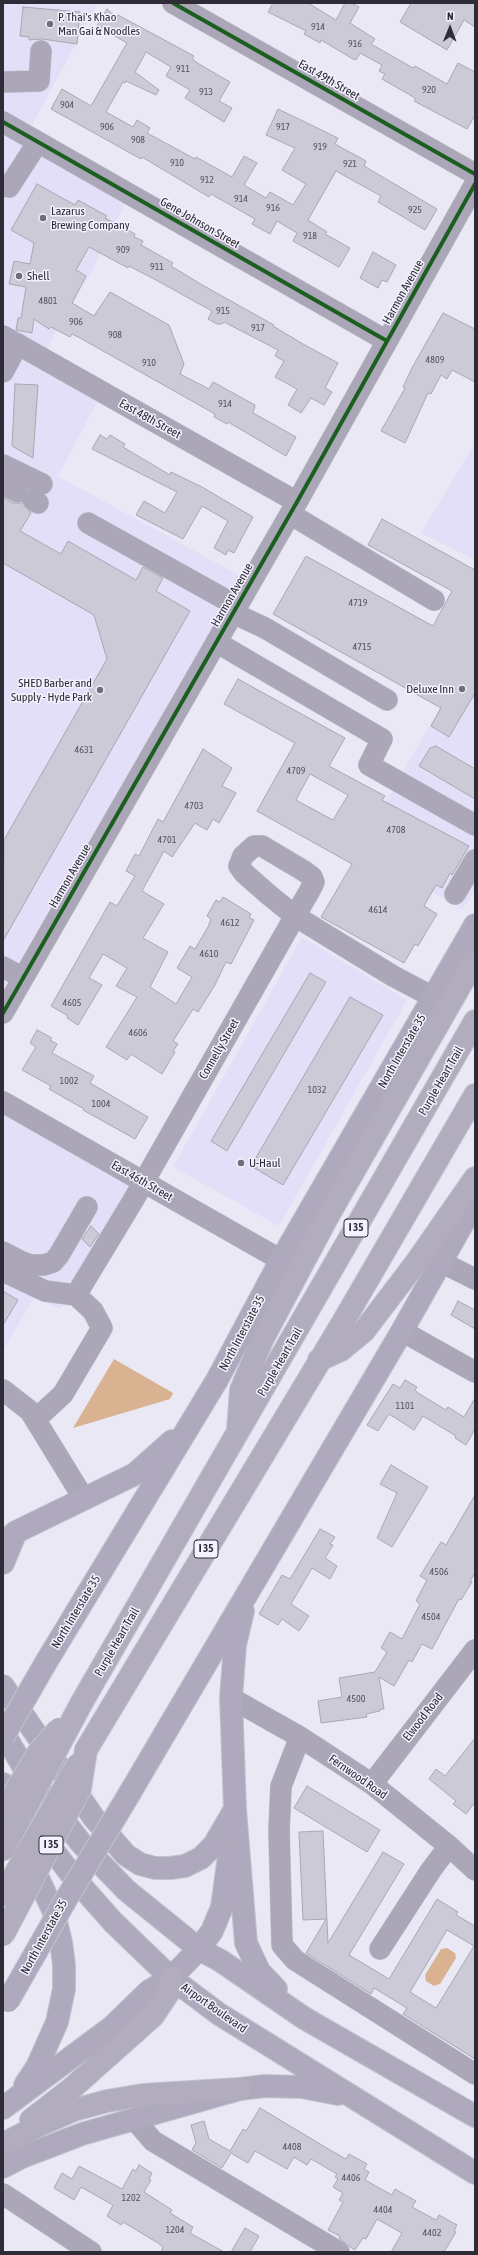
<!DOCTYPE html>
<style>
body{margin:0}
#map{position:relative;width:478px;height:2255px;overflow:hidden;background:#eae8f5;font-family:"Asap Condensed",sans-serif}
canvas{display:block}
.frame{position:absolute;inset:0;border:4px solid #2f2c37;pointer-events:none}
.north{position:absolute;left:430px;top:8px;width:40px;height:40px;-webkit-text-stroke:3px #f4f2fe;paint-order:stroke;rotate:1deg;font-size:11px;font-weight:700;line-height:16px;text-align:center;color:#2f2c37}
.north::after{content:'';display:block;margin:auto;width:14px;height:18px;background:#2f2c37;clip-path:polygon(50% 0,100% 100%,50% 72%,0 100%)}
</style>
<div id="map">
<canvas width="478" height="2255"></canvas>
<div class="frame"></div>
<div class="north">N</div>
</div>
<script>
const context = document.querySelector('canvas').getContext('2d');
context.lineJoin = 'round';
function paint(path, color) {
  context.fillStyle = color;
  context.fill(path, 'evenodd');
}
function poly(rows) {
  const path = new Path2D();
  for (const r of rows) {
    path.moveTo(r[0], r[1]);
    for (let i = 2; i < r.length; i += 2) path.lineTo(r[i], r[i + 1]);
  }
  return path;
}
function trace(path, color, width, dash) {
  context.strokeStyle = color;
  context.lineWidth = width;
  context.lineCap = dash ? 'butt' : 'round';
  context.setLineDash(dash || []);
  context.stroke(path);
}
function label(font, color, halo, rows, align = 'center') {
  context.font = font + ' "Asap Condensed",sans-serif';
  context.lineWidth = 3;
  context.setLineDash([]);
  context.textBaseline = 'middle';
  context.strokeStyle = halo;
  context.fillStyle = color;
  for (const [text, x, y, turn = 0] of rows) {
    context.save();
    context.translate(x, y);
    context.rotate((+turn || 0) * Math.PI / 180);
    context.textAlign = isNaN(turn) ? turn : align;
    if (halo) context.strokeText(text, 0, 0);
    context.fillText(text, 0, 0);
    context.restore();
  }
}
paint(poly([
 [3,3,98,3,32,125,3,111],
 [3,132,125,203,90,275,54,335,42,369,98,400,58,476,242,577,3,991],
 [475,443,475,560,421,533],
 [475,644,475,890,463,909,359,851],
 [302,937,407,1000,279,1226,173,1167],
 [3,1115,132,1188,61,1309,34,1298,3,1350]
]), '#e4dff9');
paint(poly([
 [114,1359,173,1393,170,1399,73,1428],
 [447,1948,455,1953,456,1958,440,1984,434,1986,426,1981,425,1975,441,1949]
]), '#d9b391');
const building = poly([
 [273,3,308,3,336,20,345,3,352,3,359,7,350,23,375,39,371,44,413,68,415,66,447,84,458,63,475,72,475,115,467,129,414,101,416,99,410,95,382,79,385,74,379,71,382,65,360,53,356,60,353,59,321,40,320,43,304,34,306,31,268,12,273,3],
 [411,3,475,3,475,27,464,20,447,50,400,22,411,3],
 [23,7,80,12,77,44,42,39,29,40,29,37,20,36,23,7],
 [107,9,117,18,118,15,194,56,192,59,199,64,230,82,219,101,232,108,224,122,185,98,190,90,166,76,171,67,146,52,135,72,159,90,156,95,126,81,125,83,123,82,106,112,133,127,137,120,150,128,147,133,195,159,196,157,232,177,244,156,257,163,244,185,266,198,270,192,293,205,306,184,282,170,295,148,266,135,278,109,338,138,335,144,366,161,364,166,437,209,425,230,378,202,381,196,336,171,308,220,327,232,325,234,350,248,339,267,293,241,297,233,277,221,270,234,252,224,255,219,211,194,209,197,142,157,141,159,51,109,62,89,91,106,127,43,97,26,107,9],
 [37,184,75,205,78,200,107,216,105,218,135,234,134,237,143,241,141,245,173,263,171,266,204,286,274,325,273,326,303,344,338,363,325,388,332,392,324,405,311,398,301,413,288,405,297,389,275,377,284,361,275,356,278,350,224,322,222,324,217,324,208,319,212,311,156,280,129,266,128,268,89,247,76,270,86,276,72,303,94,316,110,292,169,325,184,364,180,374,209,389,213,382,255,405,253,413,296,437,286,456,228,422,227,424,214,417,215,414,80,338,72,334,70,337,51,327,49,329,34,319,32,333,16,330,18,318,21,318,26,287,9,284,14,261,30,264,34,243,11,230,37,184],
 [373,252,396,265,387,282,382,280,378,288,360,278,373,252],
 [443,313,475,329,475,382,452,370,447,379,441,375,431,394,428,393,405,443,381,431,405,388,403,387,413,366,443,313],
 [15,384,38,385,33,458,12,446,15,384],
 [100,435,107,439,110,435,125,444,123,447,170,475,171,472,202,487,253,517,234,553,228,550,226,555,214,548,228,521,202,506,183,539,136,515,144,501,165,513,177,492,92,449,100,435],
 [3,498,13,503,22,503,31,513,20,531,61,554,68,541,136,580,143,567,163,578,156,591,190,611,3,941,4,840,107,659,94,615,3,563,3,498],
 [382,519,475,570,475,693,449,737,431,726,441,708,273,614,306,556,433,626,452,591,368,545,382,519],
 [238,679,345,738,329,766,385,796,382,800,469,846,452,875,450,873,442,888,436,885,424,906,437,914,418,946,415,944,404,963,321,917,352,864,257,811,295,743,224,704,238,679],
 [310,774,348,795,333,820,296,800,310,774],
 [436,746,475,769,475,799,419,766,430,748,436,746],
 [203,749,232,768,222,786,236,793,219,823,213,819,207,830,195,823,172,857,164,851,142,891,164,904,143,938,168,952,150,987,176,1004,192,977,177,968,190,946,195,949,208,927,211,919,207,916,216,900,220,902,223,897,251,914,249,918,254,920,231,964,226,962,215,985,198,1012,193,1009,173,1041,178,1044,173,1051,175,1052,162,1074,131,1054,127,1060,106,1047,137,997,116,986,127,968,103,954,89,978,102,985,78,1025,67,1018,68,1016,51,1006,110,902,117,906,135,876,126,871,135,854,139,856,158,819,163,822,203,749],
 [310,973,326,982,227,1151,211,1141,310,973],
 [350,997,383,1015,283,1185,251,1166,350,997],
 [37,1030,52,1038,50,1040,57,1044,52,1053,94,1076,90,1083,148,1117,135,1139,83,1110,84,1109,49,1089,51,1086,22,1070,36,1047,30,1043,37,1030],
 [91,1226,99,1234,90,1247,82,1239,91,1226],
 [3,1291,18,1300,3,1325,3,1291],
 [458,1301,475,1310,475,1329,451,1315,458,1301],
 [405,1380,417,1387,415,1390,418,1393,446,1410,448,1407,464,1417,475,1398,475,1429,466,1445,455,1438,456,1436,423,1416,414,1430,389,1414,378,1431,367,1425,393,1384,400,1388,405,1380],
 [391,1465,428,1487,392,1547,377,1538,397,1493,380,1484,391,1465],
 [475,1495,475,1573,470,1581,472,1582,461,1600,459,1599,432,1649,422,1644,412,1662,409,1660,394,1686,379,1677,384,1709,380,1709,380,1711,366,1714,367,1717,321,1723,318,1701,342,1697,339,1678,375,1672,387,1652,381,1648,390,1632,402,1639,420,1604,416,1601,427,1580,420,1576,441,1542,446,1545,475,1495],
 [320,1529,335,1537,330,1544,333,1545,325,1558,337,1566,330,1579,312,1568,291,1604,309,1616,299,1631,282,1619,278,1625,259,1614,282,1575,290,1579,320,1529],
 [475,1738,475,1802,466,1814,453,1804,456,1801,429,1779,436,1769,445,1776,475,1738],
 [307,1786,380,1830,367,1852,294,1808,307,1786],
 [323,1831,328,1943,383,1852,404,1864,349,1955,389,1979,437,1899,458,1912,456,1915,475,1926,475,2059,403,2014,407,2008,374,1988,371,1994,306,1953,326,1919,303,1920,299,1832,323,1831],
 [447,1930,474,1946,436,2008,410,1992,447,1930],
 [260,2108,330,2150,346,2159,349,2154,367,2164,364,2169,369,2172,365,2180,392,2195,395,2189,416,2201,412,2207,436,2220,439,2215,457,2225,454,2231,456,2232,444,2252,391,2252,402,2233,377,2219,366,2239,363,2238,355,2250,350,2247,339,2238,340,2236,328,2230,343,2202,339,2200,343,2193,333,2187,338,2179,335,2177,337,2174,311,2159,307,2165,294,2157,287,2169,255,2151,248,2163,231,2153,222,2168,192,2150,196,2143,191,2125,204,2121,209,2139,230,2151,243,2129,246,2131,260,2108],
 [139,2165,152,2173,149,2179,151,2180,144,2192,172,2210,170,2213,193,2227,190,2233,224,2252,161,2252,163,2247,158,2243,123,2222,121,2225,107,2216,113,2205,81,2187,74,2200,54,2188,62,2173,72,2179,79,2166,122,2189,133,2169,136,2171,139,2165],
 [245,2228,259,2236,250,2252,231,2252,245,2228]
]);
paint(building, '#cccad6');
trace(building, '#a9a7b2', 1);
const minor = poly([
 [173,3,475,174],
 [3,82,39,81,41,51],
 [3,122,387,341],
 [3,186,9,187,38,142],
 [3,336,297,502],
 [3,372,18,344],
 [3,465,42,484],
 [3,485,18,492],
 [33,500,38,503],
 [290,514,434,600],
 [88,523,237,606],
 [233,613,265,628,387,700],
 [216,642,382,739,369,765,475,825],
 [455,894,475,860],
 [3,967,23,978],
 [3,1013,297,502,475,184],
 [3,1102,281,1260],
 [3,1252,20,1261,31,1265,44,1265,53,1262,59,1255,87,1207],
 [441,1262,475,1279],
 [3,1271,45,1291,76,1295,93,1311,102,1328,63,1394,36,1419],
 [76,1295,134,1199,295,916,309,892,314,882,312,877,304,871,262,846,254,846,243,856,239,866,244,873,269,895,295,916,393,976,433,997],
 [402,1331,475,1372],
 [3,1390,30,1411,84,1499],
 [231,1698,300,1737,372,1784,449,1846,475,1870],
 [300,1737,281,1786,279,1830,282,1945,295,1960,475,2074],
 [372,1784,475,1650],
 [380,1949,431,1870,449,1846],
 [134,2119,153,2141,339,2252],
 [3,2194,91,2252]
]);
const major = poly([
 [3,1543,16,1532,135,1474,172,1441],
 [3,1563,16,1532],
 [243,1611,235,1645,231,1698,235,1809,246,1943,259,1971,276,1989],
 [45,1664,217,1380,281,1260,475,925],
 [3,1686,94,1818,126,1855,140,1864,155,1868,170,1868,185,1866,201,1858,214,1845,235,1809],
 [3,1732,27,1773,81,1843,126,1890,199,1949,221,1961,304,2018,475,2116],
 [3,1784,74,1878,113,1922,171,1978,219,2014,475,2173],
 [131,1791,402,1331,475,1202],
 [3,1822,23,1846,53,1910,61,1942,64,1965,64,1989,57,2022,37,2067,25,2085],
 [3,2108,112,2027,149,1991,171,1978,199,1949,212,1931,222,1907,229,1856],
 [3,2167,22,2157,82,2134,240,2089,265,2086,302,2087,338,2094]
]);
const highway = poly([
 [319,1360,341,1350,364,1331,415,1264,475,1178],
 [238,1430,241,1390,263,1338,328,1216,475,960],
 [82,1702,475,1021],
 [86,1750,343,1322,475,1095],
 [31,2120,71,2089,153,2016,169,1992,171,1978],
 [3,2144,42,2124,74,2110,107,2101,143,2095,240,2089]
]);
trace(minor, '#c5c3ce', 22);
trace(major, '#c5c3ce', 24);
trace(highway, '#c5c3ce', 24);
trace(minor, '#aba7b8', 21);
trace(major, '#aea9bc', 22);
trace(highway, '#b2acbf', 22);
const majorBridge = poly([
 [3,1737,45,1664],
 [8,2001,68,1896,131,1791]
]);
const highwayBridge = poly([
 [3,1812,38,1753,59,1729],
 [3,1850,82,1702],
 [3,1895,78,1764],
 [3,1935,80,1789,86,1750]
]);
trace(majorBridge, '#c5c3ce', 24, []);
trace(highwayBridge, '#c5c3ce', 24, []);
trace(majorBridge, '#aea9bc', 22);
trace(highwayBridge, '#b2acbf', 22);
trace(poly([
 [173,3,475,174],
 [3,122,387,341],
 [3,1013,297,502,475,184]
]), '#1b5e20', 4);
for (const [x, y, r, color] of [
 [50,24,4,"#706e7a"],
 [43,218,4,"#706e7a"],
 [19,276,4,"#706e7a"],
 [462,689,4,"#706e7a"],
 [100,690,4,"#706e7a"],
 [241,1163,4,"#706e7a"]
]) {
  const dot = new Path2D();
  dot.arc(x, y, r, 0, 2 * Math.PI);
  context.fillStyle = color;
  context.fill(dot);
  trace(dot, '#f4f2fe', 1.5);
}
label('10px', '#56545f', null, [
 ["914",318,27],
 ["916",355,44],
 ["911",183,69],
 ["920",429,90],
 ["913",206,92],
 ["904",67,105],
 ["906",107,127],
 ["917",283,127],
 ["908",138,140],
 ["919",320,147],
 ["910",177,163],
 ["921",350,164],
 ["912",207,180],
 ["914",241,199],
 ["916",273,208],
 ["925",415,210],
 ["918",310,236],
 ["909",123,250],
 ["911",157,267],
 ["4801",48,301],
 ["915",223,311],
 ["906",76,322],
 ["917",258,328],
 ["908",115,335],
 ["4809",435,360],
 ["910",149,363],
 ["914",225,404],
 ["4719",358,603],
 ["4715",362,647],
 ["4631",84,750],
 ["4709",296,771],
 ["4703",194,806],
 ["4708",396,830],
 ["4701",167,840],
 ["4614",378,910],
 ["4612",230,923],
 ["4610",209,954],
 ["4605",72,1003],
 ["4606",138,1033],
 ["1002",69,1081],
 ["1032",317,1090],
 ["1004",101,1104],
 ["1101",405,1406],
 ["4506",439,1572],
 ["4504",431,1617],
 ["4500",356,1699],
 ["4408",292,2147],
 ["4406",351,2178],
 ["1202",131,2198],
 ["4404",383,2210],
 ["1204",175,2230],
 ["4402",432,2233]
]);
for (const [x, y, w] of [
 [356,1228,24],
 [206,1549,24],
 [51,1845,24]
]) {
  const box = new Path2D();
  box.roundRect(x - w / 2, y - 9, w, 18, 3);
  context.fillStyle = '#f4f2fe';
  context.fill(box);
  trace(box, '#2f2c37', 1);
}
label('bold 11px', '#2f2c37', null, [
 ["I 35",356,1228],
 ["I 35",206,1549],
 ["I 35",51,1845]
]);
label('12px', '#2f2c37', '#f4f2fe', [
 ["P. Thai's Khao",58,17],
 ["Man Gai & Noodles",58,31],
 ["Lazarus",51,211],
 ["Brewing Company",51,225],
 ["Shell",27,276],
 ["SHED Barber and",92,683,"right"],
 ["Supply - Hyde Park",92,697,"right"],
 ["Deluxe Inn",454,689,"right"],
 ["U-Haul",249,1163]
], 'left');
label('12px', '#2f2c37', '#f4f2fe', [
 ["East 49th Street",329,80,30],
 ["Gene Johnson Street",200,223,30],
 ["Harmon Avenue",403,292,-61],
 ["East 48th Street",150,419,29],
 ["Harmon Avenue",232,595,-60],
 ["Harmon Avenue",70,876,-60],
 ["Connelly Street",219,1049,-60],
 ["North Interstate 35",402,1051,-60],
 ["Purple Heart Trail",441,1081,-60],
 ["East 46th Street",142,1181,30],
 ["North Interstate 35",242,1333,-62],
 ["Purple Heart Trail",280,1362,-60],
 ["North Interstate 35",76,1612,-59],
 ["Purple Heart Trail",117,1642,-60],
 ["Elwood Road",423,1717,-52],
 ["Fernwood Road",358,1777,35],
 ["North Interstate 35",44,1937,-61],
 ["Airport Boulevard",214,2008,35]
]);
</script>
